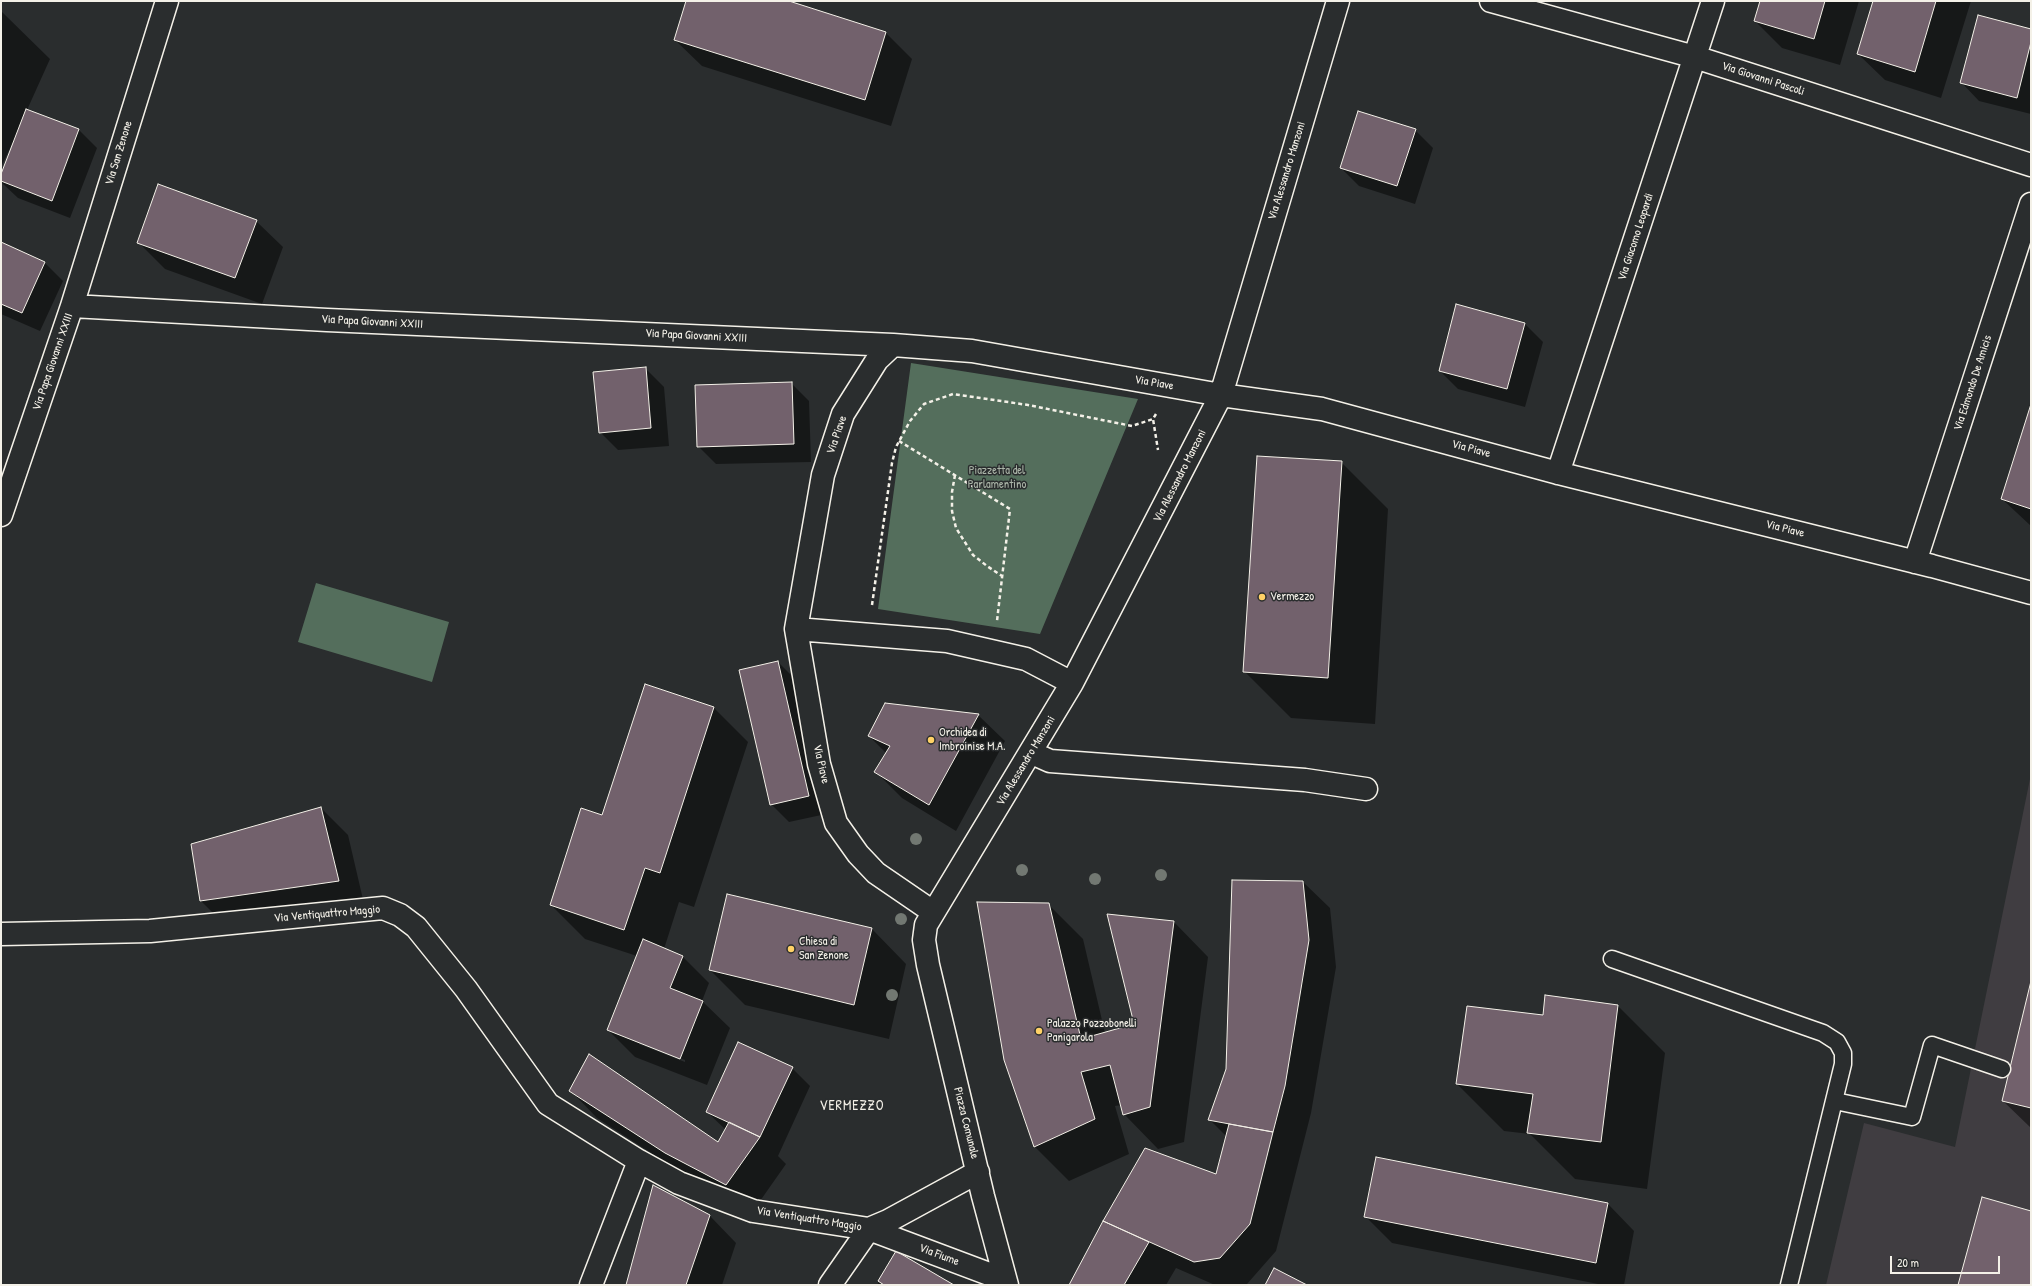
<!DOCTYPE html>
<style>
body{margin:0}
#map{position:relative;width:2032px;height:1286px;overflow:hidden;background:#2a2d2e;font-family:"Patrick Hand",sans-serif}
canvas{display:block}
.frame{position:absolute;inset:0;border:2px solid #f4f1e8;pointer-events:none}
.scale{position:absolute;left:1890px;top:1256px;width:110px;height:18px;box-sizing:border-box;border:2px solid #f4f1e8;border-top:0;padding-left:5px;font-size:12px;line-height:14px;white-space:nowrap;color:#f4f1e8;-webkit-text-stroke:3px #2a2d2e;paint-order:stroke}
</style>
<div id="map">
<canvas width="2032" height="1286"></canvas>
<div class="frame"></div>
<div class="scale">20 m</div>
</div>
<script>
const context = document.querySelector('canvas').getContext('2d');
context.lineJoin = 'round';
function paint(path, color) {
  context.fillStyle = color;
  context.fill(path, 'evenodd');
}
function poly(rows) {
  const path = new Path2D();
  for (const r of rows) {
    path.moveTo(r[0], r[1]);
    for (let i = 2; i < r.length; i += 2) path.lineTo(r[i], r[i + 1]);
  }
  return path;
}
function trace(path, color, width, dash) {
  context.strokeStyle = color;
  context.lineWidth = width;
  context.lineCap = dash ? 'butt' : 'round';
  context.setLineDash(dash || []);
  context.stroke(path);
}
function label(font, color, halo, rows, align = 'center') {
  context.font = font + ' "Patrick Hand",sans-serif';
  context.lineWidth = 3;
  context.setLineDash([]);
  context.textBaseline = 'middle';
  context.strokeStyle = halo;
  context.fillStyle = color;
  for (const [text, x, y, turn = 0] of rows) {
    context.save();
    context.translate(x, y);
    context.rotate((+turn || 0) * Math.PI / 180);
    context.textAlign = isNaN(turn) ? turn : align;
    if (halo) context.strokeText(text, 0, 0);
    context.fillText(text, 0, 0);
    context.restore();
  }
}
paint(poly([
 [2031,774,2031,1285,1826,1285,1864,1123,1955,1147]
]), '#403d41');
paint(poly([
 [911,363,1138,399,1040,634,878,609],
 [316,583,449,622,432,682,298,642]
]), '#546e5c');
paint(poly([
 [687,1,785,1,886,33,912,59,891,126,702,66,675,40],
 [1761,1,1859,1,1840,65,1782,48,1755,21],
 [1874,1,1971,1,1941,98,1885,80,1858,54],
 [1,11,50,59,27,110,79,130,97,148,70,218,18,198,1,182,14,142,13,142,1,167],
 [2031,30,2031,114,1979,101,1961,82],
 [1415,130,1433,148,1415,204,1359,186,1341,168],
 [256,221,283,247,262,304,165,269,138,242],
 [1,244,44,262,63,281,40,331,1,314],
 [1525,324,1543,342,1525,407,1458,389,1440,371],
 [645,368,664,387,669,446,618,450,600,432],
 [791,383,809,401,811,462,716,464,698,446],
 [2031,407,2031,526,2002,499],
 [1341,462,1388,509,1375,724,1291,718,1244,671],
 [778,662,796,680,826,814,789,822,771,804],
 [714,708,748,742,694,907,679,902,664,949,682,956,709,983,702,1001,730,1028,707,1085,635,1057,608,1030,637,956,585,939,551,905,603,816],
 [639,1042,685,1060,685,1062,639,1044],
 [978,715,1005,741,956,831,902,798,876,772,887,754,869,736],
 [321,808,348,835,365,908,228,928,201,901],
 [1303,882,1330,908,1336,967,1311,1113,1276,1251,1247,1284,1215,1285,1176,1268,1166,1285,1070,1285,1103,1222,1145,1149,1216,1175,1227,1137,1210,1120],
 [1048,904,1083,939,1105,1033,1135,1024,1174,922,1208,957,1184,1142,1158,1149,1124,1114,1121,1105,1115,1106,1129,1154,1069,1181,1035,1147,1005,1059],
 [872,929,906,964,889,1039,745,1005,710,970],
 [2031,985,2031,1128,2003,1101],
 [1618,1006,1665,1053,1647,1189,1575,1179,1530,1134,1504,1131,1457,1084,1544,1017],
 [792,1068,810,1086,778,1156,786,1164,753,1211,693,1180,597,1118,571,1091,718,1144,726,1130,707,1112],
 [1608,1204,1634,1231,1624,1285,1603,1285,1392,1243,1365,1216],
 [710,1216,736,1243,722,1285,627,1285],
 [897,1252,952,1285,877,1285]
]), '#0007');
const building = poly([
 [686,1,789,1,886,32,865,100,674,40,686,1],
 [1760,1,1825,1,1814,39,1754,21,1760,1],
 [1873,1,1936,1,1915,72,1857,54,1873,1],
 [1978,15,2031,29,2031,42,2017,98,1960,83,1978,15],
 [26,109,79,129,52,201,1,181,1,174,26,109],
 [1358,111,1416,129,1397,186,1340,168,1358,111],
 [158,184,257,220,235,278,137,243,158,184],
 [1,242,45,262,22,313,1,304,1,242],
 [1456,304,1525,323,1507,389,1439,371,1456,304],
 [646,367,651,428,599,433,593,372,646,367],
 [792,382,794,444,697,447,695,385,792,382],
 [2031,404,2031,509,2001,499,2031,404],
 [1257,456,1342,461,1328,678,1243,672,1257,456],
 [778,661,809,796,770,805,739,670,778,661],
 [645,684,714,707,660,873,645,868,624,930,550,905,581,808,602,815,645,684],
 [885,703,979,714,929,805,874,772,890,746,868,736,885,703],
 [321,807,339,881,200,901,191,844,321,807],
 [1232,880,1303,881,1309,940,1285,1086,1273,1132,1208,1120,1226,1069,1232,880],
 [727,894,872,928,854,1005,709,970,727,894],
 [977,902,1049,903,1081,1039,1134,1024,1107,914,1174,921,1150,1107,1123,1115,1110,1065,1081,1072,1095,1119,1034,1147,1004,1060,977,902],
 [643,939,683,956,670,988,703,1001,680,1059,607,1030,643,939],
 [2031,981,2031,1108,2002,1101,2031,981],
 [1545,995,1618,1005,1601,1142,1527,1133,1533,1094,1456,1084,1467,1006,1543,1015,1545,995],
 [738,1042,793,1067,760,1137,706,1112,738,1042],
 [589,1054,718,1142,729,1122,760,1137,726,1185,665,1153,569,1091,589,1054],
 [1229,1124,1273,1132,1250,1224,1220,1258,1194,1262,1103,1221,1145,1148,1216,1174,1229,1124],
 [1376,1157,1608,1203,1596,1263,1364,1217,1376,1157],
 [653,1185,710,1215,686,1285,626,1285,653,1185],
 [1982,1197,2031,1211,2031,1285,1958,1285,1982,1197],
 [1103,1221,1149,1242,1124,1285,1069,1285,1103,1221],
 [896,1251,954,1285,884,1285,878,1281,896,1251],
 [1274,1268,1307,1285,1265,1285,1274,1268]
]);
paint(building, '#72616c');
trace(building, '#f4f1e8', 1);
const lane = poly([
 [1612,959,1823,1033,1837,1042,1843,1053,1843,1064,1789,1285],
 [1835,1101,1912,1117,1932,1045,2002,1069]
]);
const street = poly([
 [1491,1,1695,57,2031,165],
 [72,306,167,1],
 [893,345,877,360,843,414,823,475,796,629,819,764,836,823,858,854,876,873,933,912],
 [1558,473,1713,1],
 [1,515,72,306,327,320,893,345,972,351,1221,395,1322,409,1558,473,1932,566,2031,593],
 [1915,562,2031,204],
 [796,629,947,641,1026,659,1072,683],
 [1032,753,1050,761,1305,780,1366,789],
 [1,934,150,931,383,908,400,915,416,927,466,989,548,1104,639,1161,679,1183,753,1211,869,1229,1005,1280],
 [591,1285,639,1161],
 [830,1285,869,1229,888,1221,978,1172],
 [1007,1285,983,1196,928,965,924,940,926,925,1072,683,1221,395,1338,1]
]);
trace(lane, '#f4f1e8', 19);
trace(street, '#f4f1e8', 25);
trace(poly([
 [1156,414,1153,419,1158,450],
 [899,441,1010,509,997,621],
 [955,475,952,492,952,511,956,528,973,555,987,566,1002,576],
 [872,605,892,463,896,447,910,421,924,404,953,394,1028,405,1132,426,1153,419]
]), '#f4f1e8', 2.5, [4, 3]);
trace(lane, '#2a2d2e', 16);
trace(street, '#2a2d2e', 22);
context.fillStyle = '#727872';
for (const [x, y] of [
 [916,839],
 [1022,870],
 [1161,875],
 [1095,879],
 [901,919],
 [892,995]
]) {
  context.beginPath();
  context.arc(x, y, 6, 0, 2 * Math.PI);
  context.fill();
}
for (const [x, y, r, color] of [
 [1262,597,4,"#ffd166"],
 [931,740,4,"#ffd166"],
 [791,949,4,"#ffd166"],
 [1039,1031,4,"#ffd166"]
]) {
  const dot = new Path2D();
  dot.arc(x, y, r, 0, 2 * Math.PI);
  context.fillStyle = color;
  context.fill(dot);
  trace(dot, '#2a2d2e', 1.5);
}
label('12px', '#f4f1e8', '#2a2d2e', [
 ["Via Giovanni Pascoli",1763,79,18],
 ["Via San Zenone",119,153,-73],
 ["Via Alessandro Manzoni",1287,171,-73],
 ["Via Giacomo Leopardi",1636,237,-72],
 ["Via Papa Giovanni XXIII",372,322,3],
 ["Via Papa Giovanni XXIII",696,336,3],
 ["Via Papa Giovanni XXIII",53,362,-71],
 ["Via Piave",1154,383,10],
 ["Via Edmondo De Amicis",1973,383,-72],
 ["Via Piave",837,435,-71],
 ["Via Piave",1471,449,15],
 ["Via Alessandro Manzoni",1180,476,-63],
 ["Via Piave",1785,529,14],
 ["Via Alessandro Manzoni",1026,761,-59],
 ["Via Piave",821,764,77],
 ["Via Ventiquattro Maggio",327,914,-5],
 ["Piazza Comunale",966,1123,76],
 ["Via Ventiquattro Maggio",809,1219,9],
 ["Via Fiume",939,1255,21]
]);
label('12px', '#acb6a9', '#2a2d2e', [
 ["Piazzetta del",997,471],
 ["Parlamentino",997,485]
]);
label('12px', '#f4f1e8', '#2a2d2e', [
 ["Vermezzo",1270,597],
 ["Orchidea di",939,733],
 ["Imbroinise M.A.",939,747],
 ["Chiesa di",799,942],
 ["San Zenone",799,956],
 ["Palazzo Pozzobonelli",1047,1024],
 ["Panigarola",1047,1038]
], 'left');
context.letterSpacing = '1px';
label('14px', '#f4f1e8', '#2a2d2e', [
 ["VERMEZZO",852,1106]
]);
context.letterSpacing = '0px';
</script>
